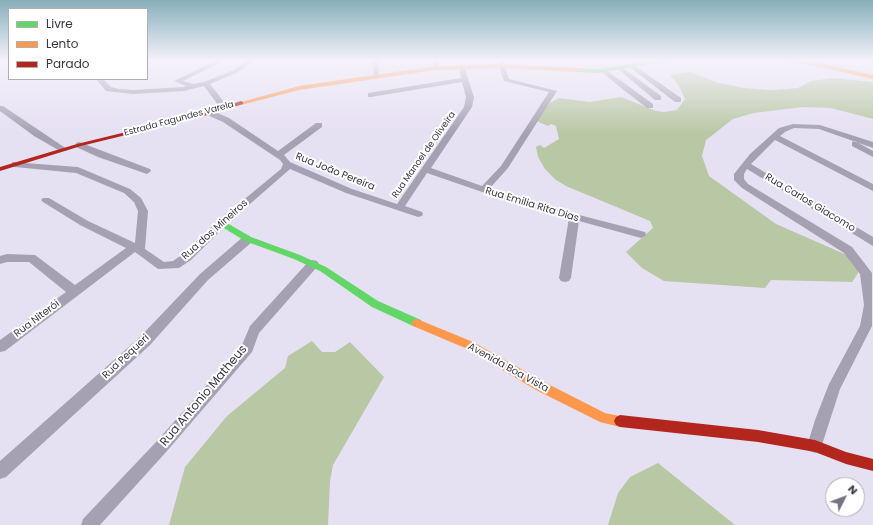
<!DOCTYPE html>
<meta charset="utf-8">
<style>
body{margin:0}
#map{position:relative;width:873px;height:525px;overflow:hidden;background:#e6e0f3;font-family:Poppins,sans-serif}
canvas{display:block}
.legend{position:absolute;left:8px;top:8px;width:140px;height:72px;box-sizing:border-box;background:#fff;border:1px solid #b0afb4;margin:0;padding:5px 7px;list-style:none;font-size:12px;color:#393643}
.legend li{display:flex;align-items:center;gap:8px;height:20px}
.legend b{width:20px;border:1px solid #b0afb4}
.north{position:absolute;left:825px;top:477px;width:40px;height:40px;box-sizing:border-box;background:#fff;border:1px solid #b0afb4;border-radius:50%;rotate:48deg;font-size:11px;font-weight:700;line-height:16px;text-align:center;color:#393643}
.north::after{content:'';display:block;margin:auto;width:14px;height:18px;background:#767281;clip-path:polygon(50% 0,100% 100%,50% 72%,0 100%)}
</style>
<div id="map">
<canvas width="873" height="525"></canvas>
<ul class="legend">
<li><b style="height:5px;background:#63d668"></b>Livre</li>
<li><b style="height:5px;background:#ff974d"></b>Lento</li>
<li><b style="height:5px;background:#b3261e"></b>Parado</li>
</ul>
<div class="north">N</div>
</div>
<script>
const context = document.querySelector('canvas').getContext('2d');
context.lineJoin = 'round';
function paint(path, color) {
  context.fillStyle = color;
  context.fill(path, 'evenodd');
}
function poly(rows) {
  const path = new Path2D();
  for (const r of rows) {
    path.moveTo(r[0], r[1]);
    for (let i = 2; i < r.length; i += 2) path.lineTo(r[i], r[i + 1]);
  }
  return path;
}
function label(font, color, halo, rows, align = 'center') {
  context.font = font + ' Poppins,sans-serif';
  context.lineWidth = 4;
  context.setLineDash([]);
  context.textBaseline = 'middle';
  context.strokeStyle = halo;
  context.fillStyle = color;
  for (const [text, x, y, turn = 0] of rows) {
    context.save();
    context.translate(x, y);
    context.rotate((+turn || 0) * Math.PI / 180);
    context.textAlign = isNaN(turn) ? turn : align;
    if (halo) context.strokeText(text, 0, 0);
    context.fillText(text, 0, 0);
    context.restore();
  }
}
paint(poly([
 [691,72,716,82,744,88,772,90,798,88,811,81,832,78,873,82,873,119,831,108,803,107,754,113,733,119,706,140,702,156,709,176,776,224,865,263,852,282,771,280,765,288,664,281,642,268,626,252,653,228,650,221,566,186,556,180,545,169,538,157,536,147,540,145,544,148,559,139,556,126,551,124,548,126,534,120,550,103,559,98,590,102,621,97,656,111,664,112,677,110,685,99,679,86,670,75],
 [312,341,322,352,335,352,350,342,384,377,333,465,330,481,328,525,169,525,185,467,227,416,285,368,288,356],
 [658,463,735,525,608,525,618,493,630,477]
]), '#b8c7a4');
paint(poly([
 [217,60,226,60,183,81,194,84,204,82,234,70,247,60,255,60,238,72,210,84,228,107,224,109,221,109,204,86,184,91,133,94,106,91,96,79,103,79,111,87,119,89,133,90,184,87,186,86,174,81,217,60],
 [372,60,378,60,379,77,374,76,372,60],
 [433,60,439,60,438,69,433,68,433,60],
 [497,60,503,60,509,79,557,91,508,168,490,188,529,202,645,232,646,234,645,236,641,238,579,221,571,278,569,281,565,282,561,281,559,278,569,218,523,206,427,173,405,206,422,212,423,214,422,216,418,217,346,193,290,169,226,225,191,260,179,268,158,269,135,252,5,351,0,352,0,340,66,292,29,262,7,262,0,264,0,256,7,254,35,255,75,285,126,248,80,225,43,202,41,200,43,198,49,198,88,221,135,243,138,211,134,202,124,193,76,173,15,167,12,166,12,162,78,167,130,189,141,198,148,211,145,249,164,262,173,261,183,254,218,221,281,169,283,164,280,160,223,122,207,115,207,111,213,111,229,118,278,151,316,123,322,123,322,127,284,155,290,162,352,189,397,204,464,107,466,97,462,82,371,97,368,97,368,93,461,78,459,67,464,66,474,97,472,107,431,168,482,186,501,166,549,92,504,81,497,60],
 [631,66,635,66,681,98,681,102,675,102,631,68,631,66],
 [619,68,623,68,661,96,661,100,655,100,619,70,619,68],
 [602,70,606,70,653,104,653,108,647,108,616,84,602,72,602,70],
 [0,106,3,106,67,149,66,151,60,151,34,136,0,111,0,106],
 [793,124,820,125,873,142,873,148,819,129,794,128,785,132,780,136,873,184,873,191,775,140,751,164,873,237,873,246,747,169,744,174,744,179,748,184,852,247,872,273,872,326,840,389,820,451,815,453,810,451,807,446,815,420,829,384,860,326,864,305,860,274,844,253,742,188,734,180,734,174,750,154,779,128,793,124],
 [855,141,873,151,873,157,852,146,852,142,855,141],
 [79,142,150,169,151,171,147,174,144,173,98,157,76,147,76,143,79,142],
 [248,235,253,239,252,242,208,280,150,345,6,477,0,479,0,461,140,337,200,274,244,236,248,235],
 [313,260,317,261,319,264,317,267,259,333,252,352,167,451,100,525,81,525,83,519,157,441,242,345,250,326,309,261,313,260]
]), '#a6a1b2');
paint(poly([
 [658,60,673,60,598,73,578,72,575,70,578,68,598,69,658,60],
 [222,220,251,237,300,255,326,267,378,301,421,320,422,323,421,326,417,327,413,326,372,307,320,271,294,259,245,241,219,225,218,223,222,220]
]), '#63d668');
paint(poly([
 [782,60,797,60,824,64,873,75,873,79,824,68,782,60],
 [501,64,578,68,581,70,578,72,501,68,436,70,299,90,241,105,238,103,299,86,436,66,501,64],
 [417,319,473,342,546,383,605,413,624,417,626,421,624,425,620,427,600,422,538,391,465,348,413,326,412,323,413,320,417,319]
]), '#ff974d');
paint(poly([
 [241,101,243,102,243,104,212,114,81,146,0,171,0,167,77,144,208,112,241,101],
 [620,415,758,430,815,440,846,452,873,459,873,471,846,464,815,452,758,442,620,427,616,425,614,421,616,417,620,415]
]), '#b3261e');
const sky = context.createLinearGradient(0, 0, 0, 134);
sky.addColorStop(0, '#86afba');
sky.addColorStop(0.45, '#f4f1fa');
sky.addColorStop(1, '#f4f1fa00');
context.fillStyle = sky;
context.fillRect(0, 0, 873, 134);
label('9px', '#393643', '#fff', [
 ["Estrada Fagundes Varela",179,119,-15],
 ["Rua Manoel de Oliveira",424,155,-55]
]);
label('10px', '#393643', '#fff', [
 ["Rua João Pereira",335,172,22],
 ["Rua Carlos Giacomo",810,203,31],
 ["Rua Emilia Rita Dias",532,205,17],
 ["Rua dos Mineiros",215,230,-42],
 ["Rua Niterói",37,319,-37],
 ["Rua Pequeri",126,357,-43],
 ["Avenida Boa Vista",508,368,29]
]);
label('12px', '#393643', '#fff', [
 ["Rua Antonio Matheus",204,396,-50]
]);
</script>
